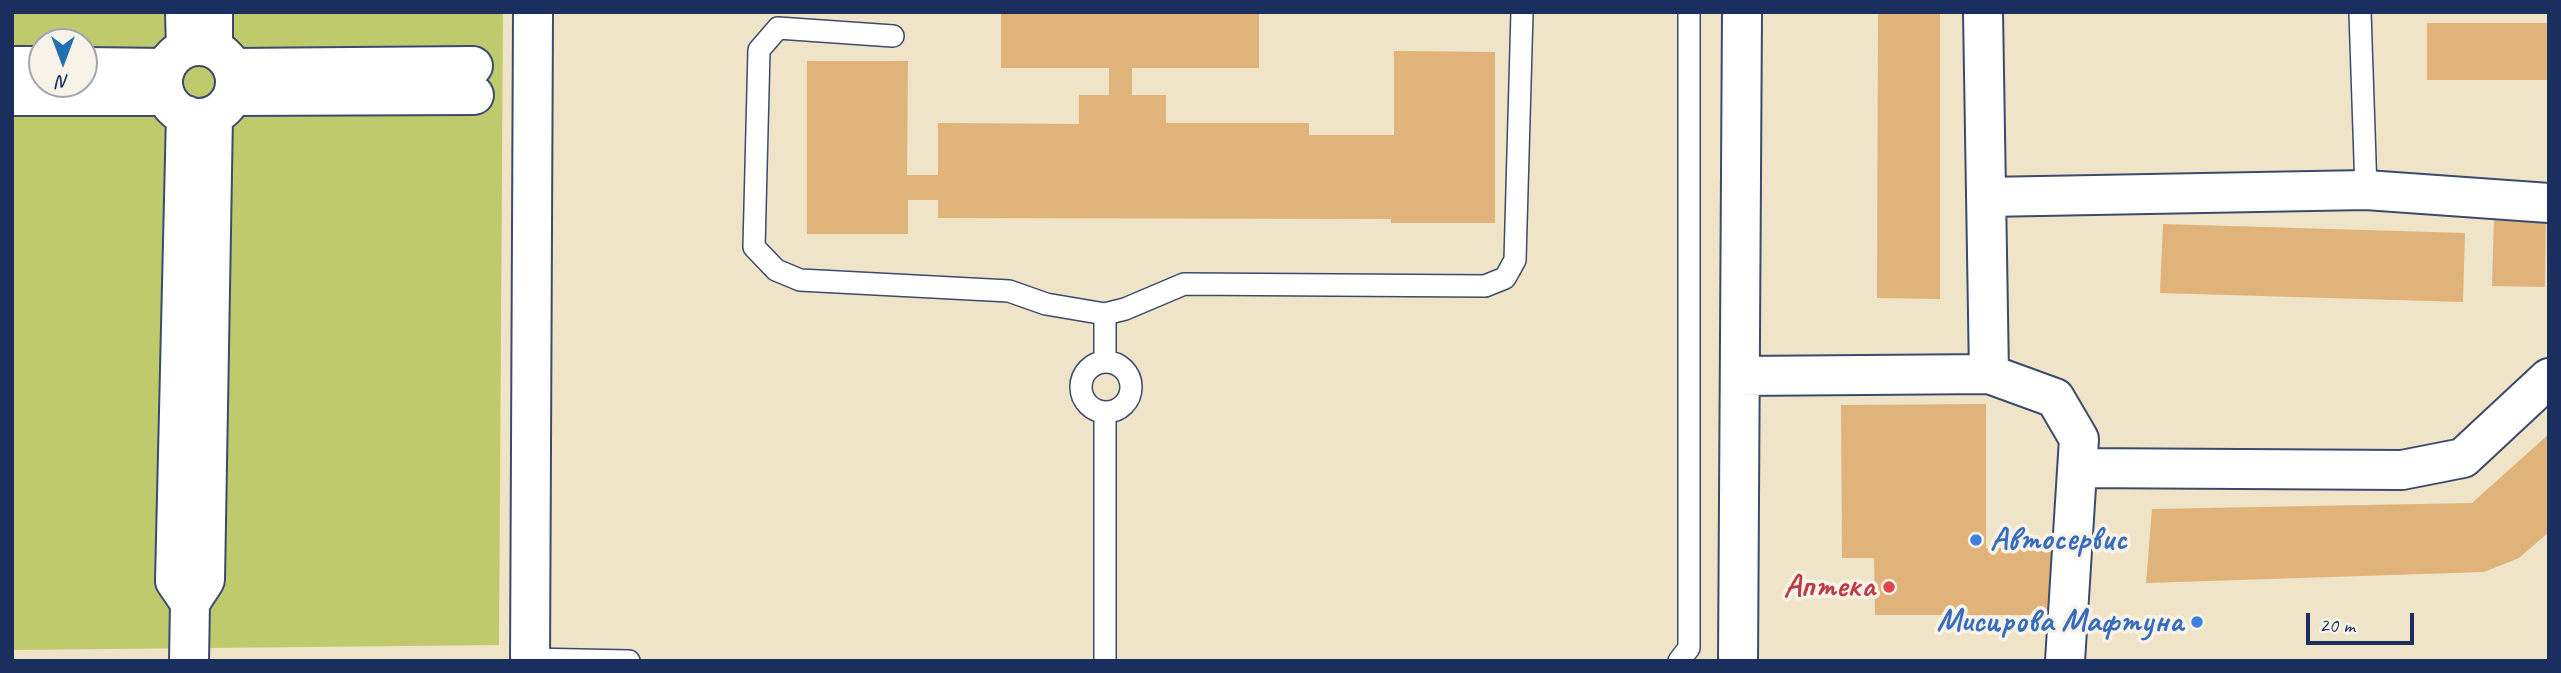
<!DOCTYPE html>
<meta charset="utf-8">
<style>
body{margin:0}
#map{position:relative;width:2561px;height:673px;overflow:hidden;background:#efe4c7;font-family:Caveat,sans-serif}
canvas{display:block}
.frame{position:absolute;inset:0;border:14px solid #1b2f5e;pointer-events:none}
.north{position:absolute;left:28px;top:28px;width:70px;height:70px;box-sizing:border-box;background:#f7f3e8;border:2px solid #9fa5b1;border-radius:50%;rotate:180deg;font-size:19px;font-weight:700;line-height:28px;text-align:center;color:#1b2f5e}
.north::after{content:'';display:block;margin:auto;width:24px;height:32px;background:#1f6fb2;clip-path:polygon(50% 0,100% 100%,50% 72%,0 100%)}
.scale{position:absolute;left:2306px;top:613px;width:108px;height:32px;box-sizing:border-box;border:4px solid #1b2f5e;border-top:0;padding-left:9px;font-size:21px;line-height:24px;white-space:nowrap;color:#1b2f5e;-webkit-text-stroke:5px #f7f3e8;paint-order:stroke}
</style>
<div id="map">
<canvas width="2561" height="673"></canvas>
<div class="frame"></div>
<div class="north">N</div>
<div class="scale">20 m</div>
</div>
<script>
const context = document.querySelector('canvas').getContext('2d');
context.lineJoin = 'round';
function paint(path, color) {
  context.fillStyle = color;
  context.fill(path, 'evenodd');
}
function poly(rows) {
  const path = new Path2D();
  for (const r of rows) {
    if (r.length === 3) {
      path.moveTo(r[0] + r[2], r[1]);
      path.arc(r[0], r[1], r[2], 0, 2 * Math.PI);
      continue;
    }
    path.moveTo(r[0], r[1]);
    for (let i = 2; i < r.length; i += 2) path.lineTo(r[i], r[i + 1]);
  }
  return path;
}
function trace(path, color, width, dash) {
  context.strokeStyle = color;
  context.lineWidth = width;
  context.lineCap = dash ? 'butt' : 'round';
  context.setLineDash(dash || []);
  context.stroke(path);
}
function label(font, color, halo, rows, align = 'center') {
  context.font = font + ' Caveat,sans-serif';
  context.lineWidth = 7;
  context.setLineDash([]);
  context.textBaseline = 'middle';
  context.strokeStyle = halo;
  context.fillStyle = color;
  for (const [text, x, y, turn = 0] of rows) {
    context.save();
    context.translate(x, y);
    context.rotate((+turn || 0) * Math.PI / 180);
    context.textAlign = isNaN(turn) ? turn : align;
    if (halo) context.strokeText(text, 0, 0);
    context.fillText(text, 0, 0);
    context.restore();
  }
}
paint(poly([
 [12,12,503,12,499,645,12,650],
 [42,42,84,42,84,84,42,84]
]), '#beca6c');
paint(poly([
 [1001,12,1259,12,1259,68,1132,68,1132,95,1166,95,1166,123,1309,123,1309,135,1394,135,1394,51,1495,52,1495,223,1391,223,1391,219,938,218,938,200,908,200,908,234,807,234,807,61,908,61,907,175,938,175,938,123,1079,124,1079,95,1109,95,1109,68,1001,68],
 [1878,12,1940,12,1940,299,1877,298],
 [2427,23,2549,23,2549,80,2427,80],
 [2494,217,2546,218,2545,287,2492,286],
 [2163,224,2465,233,2463,302,2160,293],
 [1986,404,1986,548,2051,548,2051,615,1875,615,1874,558,1842,558,1841,405],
 [2549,434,2549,532,2519,558,2484,572,2146,583,2152,509,2472,503]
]), '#e0b37a');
const lane = poly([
 [2360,12,2366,190],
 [893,36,778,28,759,50,754,247,776,270,800,280,1009,291,1046,304,1105,314,1105,362],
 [1105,314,1125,309,1184,284,1485,286,1505,278,1515,260,1522,12],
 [1106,387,25],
 [1105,413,1105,661],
 [530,659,629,661],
 [1679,661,1689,648,1689,12]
]);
const street = poly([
 [185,12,186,48],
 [213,12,213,48],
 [1983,12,1989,374],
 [199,82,36],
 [12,66,42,66],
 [84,67,166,68],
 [233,68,473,66],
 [12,96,166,96],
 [233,96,474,95],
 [186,115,175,581,190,603,205,580,213,115],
 [1986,197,2366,190,2549,203],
 [1740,376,1989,374,2055,398,2079,439,2065,661],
 [2078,468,2402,470,2463,458,2549,378],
 [189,661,190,603],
 [530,661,533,12],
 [1738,661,1742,12]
]);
trace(lane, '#3b4a6e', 24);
trace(street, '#3b4a6e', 42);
trace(lane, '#fff', 21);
trace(street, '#fff', 38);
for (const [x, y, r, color] of [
 [1976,540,7,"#3f7fe0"],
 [1889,587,7,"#e0444e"],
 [2197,622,7,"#3f7fe0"]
]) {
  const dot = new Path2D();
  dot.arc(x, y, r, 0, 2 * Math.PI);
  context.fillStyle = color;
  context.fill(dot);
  trace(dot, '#f7f3e8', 2.5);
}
label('bold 33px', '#366cbe', '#f7f3e8', [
 ["Автосервис",1990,540],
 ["Мисирова Мафтуна",2183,622,"right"]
], 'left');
label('bold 33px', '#be3a42', '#f7f3e8', [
 ["Аптека",1875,587]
], 'right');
</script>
